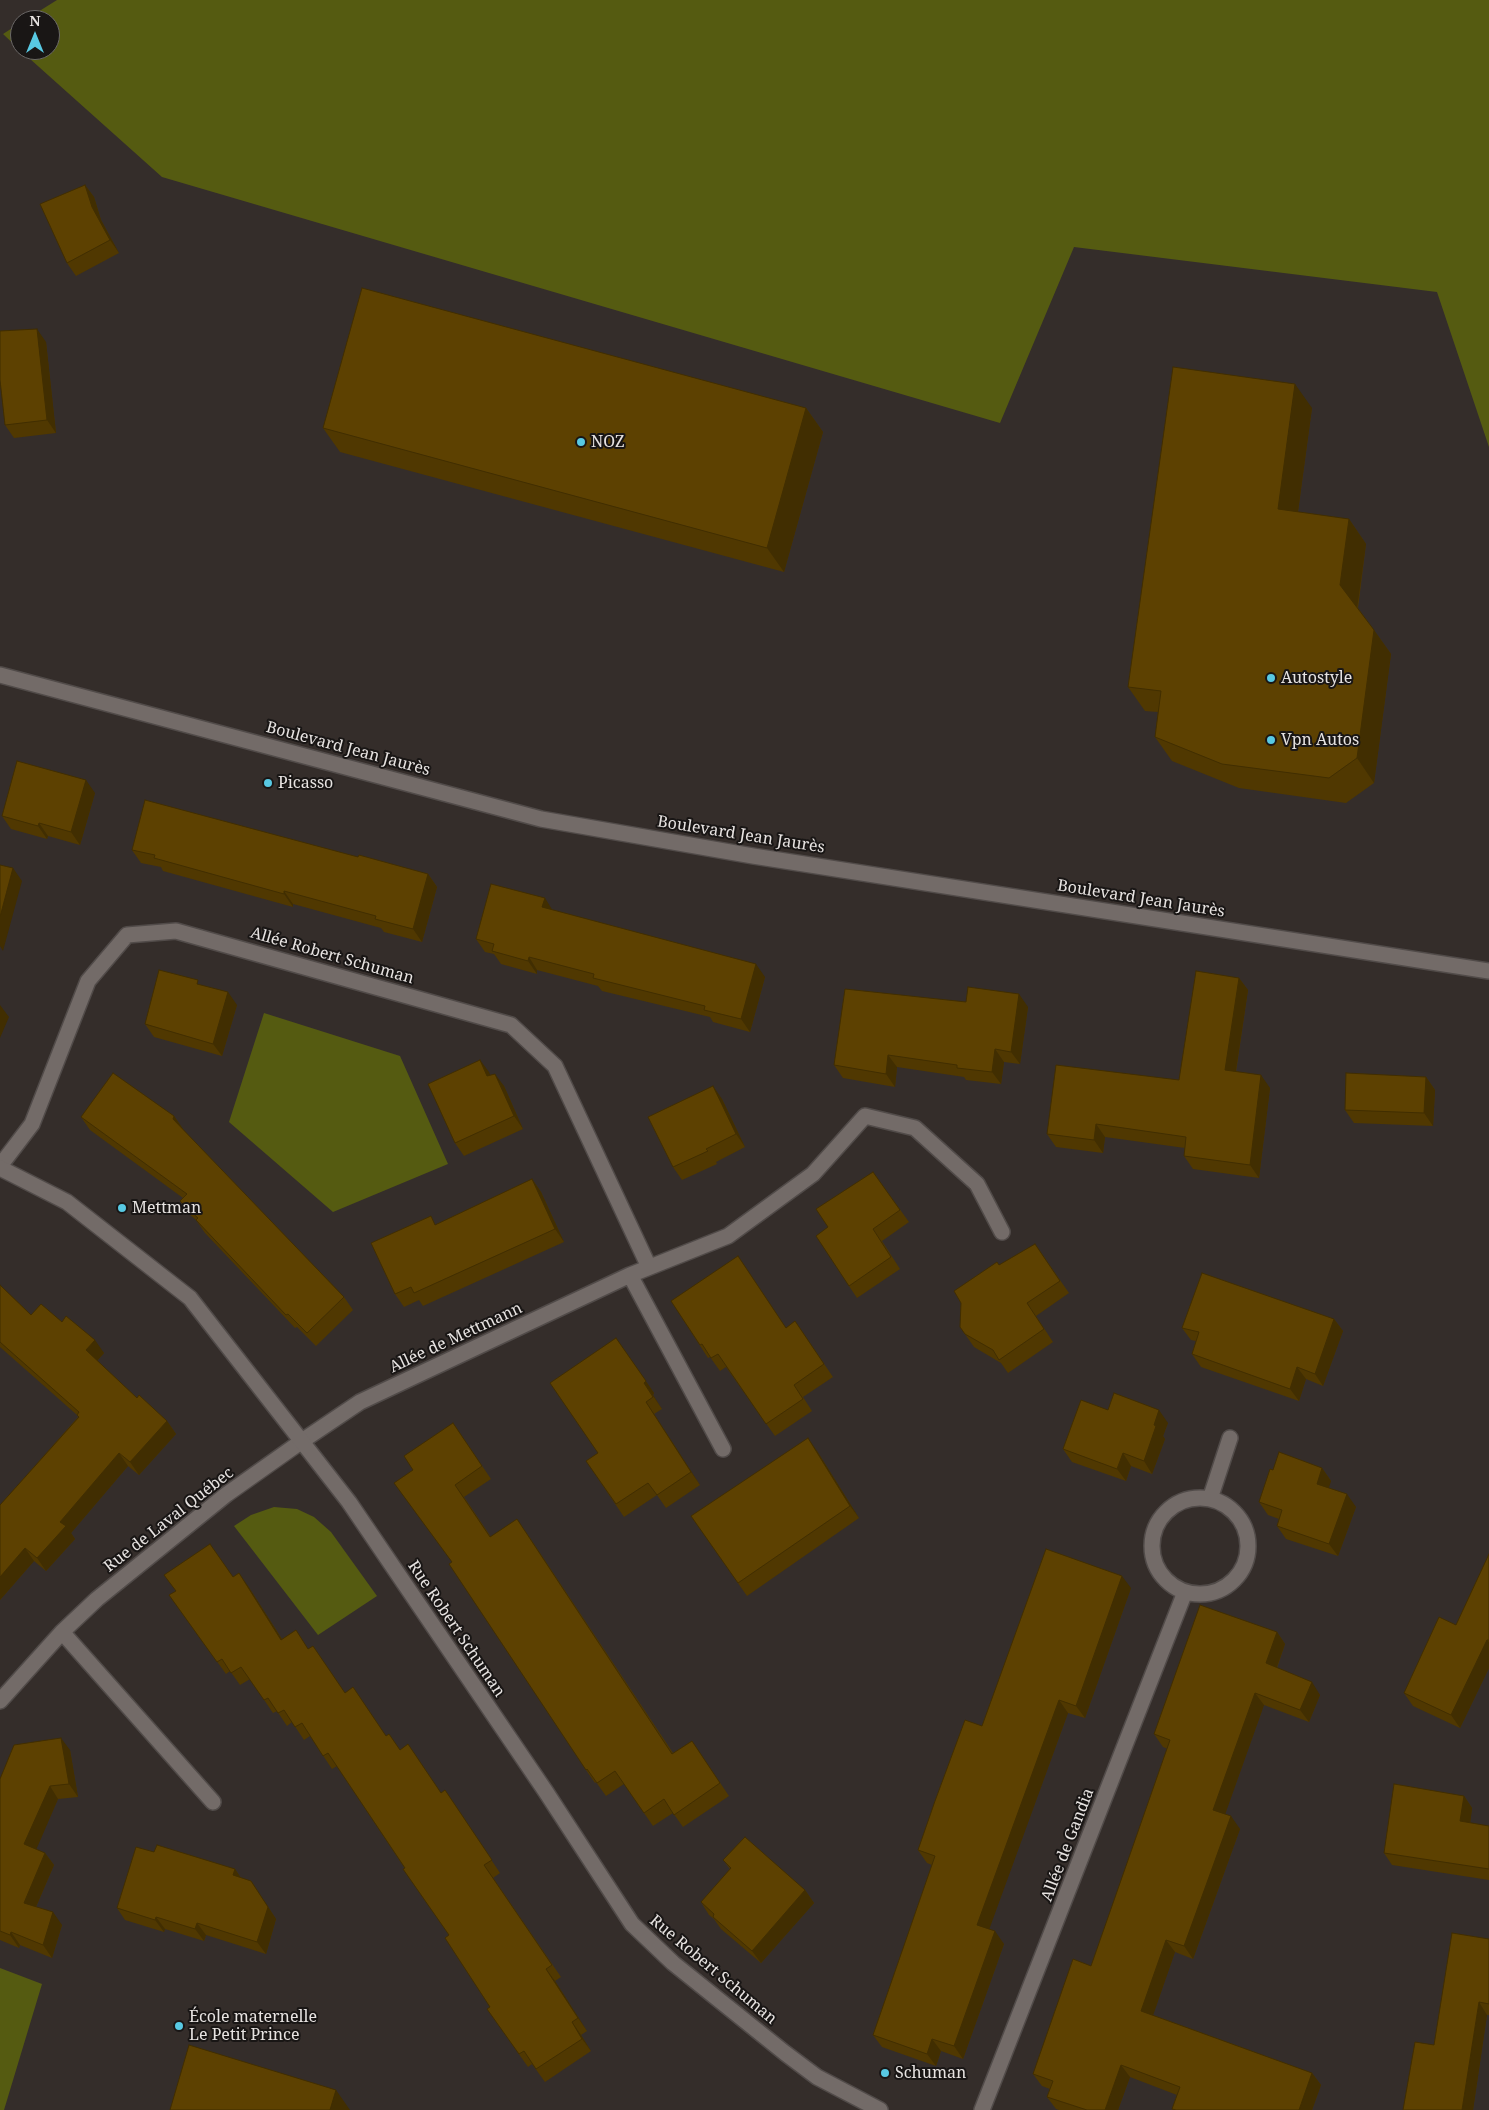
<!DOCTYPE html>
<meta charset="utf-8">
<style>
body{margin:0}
#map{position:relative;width:1489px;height:2110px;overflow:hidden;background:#342d2a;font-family:"Noto Serif",serif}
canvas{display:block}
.north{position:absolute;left:10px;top:10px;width:50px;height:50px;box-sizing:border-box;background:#191615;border:1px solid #6b6867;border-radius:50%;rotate:0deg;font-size:14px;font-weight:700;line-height:20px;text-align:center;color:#e7e3e1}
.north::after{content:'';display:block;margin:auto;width:18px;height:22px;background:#58c9e3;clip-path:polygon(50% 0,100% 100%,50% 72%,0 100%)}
</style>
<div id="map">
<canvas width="1489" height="2110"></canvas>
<div class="north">N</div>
</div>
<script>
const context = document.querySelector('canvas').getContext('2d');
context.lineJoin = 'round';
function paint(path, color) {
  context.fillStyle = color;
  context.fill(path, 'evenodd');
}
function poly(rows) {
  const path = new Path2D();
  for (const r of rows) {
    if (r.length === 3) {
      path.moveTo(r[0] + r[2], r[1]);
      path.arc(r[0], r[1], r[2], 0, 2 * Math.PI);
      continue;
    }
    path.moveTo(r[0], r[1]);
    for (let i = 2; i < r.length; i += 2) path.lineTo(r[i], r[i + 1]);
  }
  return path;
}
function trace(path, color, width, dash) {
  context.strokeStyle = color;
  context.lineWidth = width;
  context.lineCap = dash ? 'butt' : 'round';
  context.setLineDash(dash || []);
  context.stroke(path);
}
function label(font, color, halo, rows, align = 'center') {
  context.font = font + ' "Noto Serif",serif';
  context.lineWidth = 4;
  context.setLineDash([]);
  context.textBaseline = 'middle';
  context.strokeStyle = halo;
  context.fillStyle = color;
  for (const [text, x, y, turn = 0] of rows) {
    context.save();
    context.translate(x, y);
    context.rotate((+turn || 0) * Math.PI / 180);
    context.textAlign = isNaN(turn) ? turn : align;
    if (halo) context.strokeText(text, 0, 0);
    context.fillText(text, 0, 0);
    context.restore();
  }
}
paint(poly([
 [57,0,1489,0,1489,447,1437,292,1074,247,1000,423,162,177,20,50,50,50,50,20,25,20],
 [20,23,20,50,3,34],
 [264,1013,400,1056,448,1164,333,1212,229,1122],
 [274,1507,297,1509,314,1517,331,1532,377,1596,318,1635,234,1526,251,1515],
 [0,1968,42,1984,4,2110,0,2110]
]), '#555b11');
const street = poly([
 [0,1166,32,1124,88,981,127,935,176,931,511,1025,555,1066,649,1267],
 [630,1275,723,1449],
 [1200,1546,48],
 [1210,1499,1230,1438],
 [62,1632,213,1802],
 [0,1701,62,1632,97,1599,227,1494,302,1441,360,1402,630,1275,728,1236,813,1174,865,1116,915,1128,977,1184,1002,1232],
 [982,2110,1185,1592]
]);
const secondary = poly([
 [0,675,541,819,753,856,1489,971],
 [0,1168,67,1202,190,1298,349,1502,546,1792,632,1924,673,1963,785,2053,817,2077,880,2110]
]);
trace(street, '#514b49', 18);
trace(secondary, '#514b49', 18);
trace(street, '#736b68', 15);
trace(secondary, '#736b68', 15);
paint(poly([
 [85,185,94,197,101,220,119,253,76,276,67,263],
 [46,342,56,433,14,438,5,425],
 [806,408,823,432,784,572,340,452,323,428],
 [1312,408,1298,512,1349,519,1366,544,1358,608,1391,654,1374,783,1346,803,1239,788,1172,761,1155,737,1158,712,1145,711,1128,687],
 [95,793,80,845,48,836,47,839,11,829,2,816],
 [132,850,358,857,428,874,437,887,422,942,384,932,381,928,293,904,293,907,163,871,161,867,141,863],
 [553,910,765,977,750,1032,713,1022,710,1017,602,991,598,986,537,970,537,974,501,964,494,954,485,952,476,939],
 [1239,978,1248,990,1236,1072,1270,1088,1259,1178,1193,1169,1184,1156,1185,1148,1105,1137,1103,1153,1056,1147,1047,1134,1179,1080],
 [966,1002,1028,1007,1020,1064,1004,1062,1001,1084,966,1080,964,1077,897,1067,895,1087,843,1078,834,1065],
 [237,1005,222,1056,154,1037,145,1024],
 [480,1060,490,1075,504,1086,523,1129,464,1156,455,1143],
 [1426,1077,1435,1090,1433,1126,1354,1123,1345,1110],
 [722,1099,745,1147,716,1162,717,1164,682,1180,673,1167],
 [174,1116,183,1129,183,1130,344,1297,353,1310,316,1346,297,1327,295,1328,205,1233,196,1220,189,1214,180,1201,183,1198,90,1130,81,1117],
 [873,1172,909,1222,882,1241,900,1269,857,1298,849,1286,828,1227],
 [532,1179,541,1192,564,1242,423,1306,419,1300,404,1307,395,1294,437,1224],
 [1035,1244,1069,1293,1036,1316,1053,1342,1008,1373,1001,1363,974,1347,960,1327],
 [0,1285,31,1315,62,1322,104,1353,97,1361,137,1398,167,1421,176,1434,139,1475,128,1466,71,1533,75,1539,46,1571,34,1561,0,1600,0,1505,78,1417,77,1415,0,1347],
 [671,1301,786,1328,795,1321,833,1377,803,1397,812,1411,775,1436,726,1367,720,1371,710,1357,708,1358],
 [1334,1319,1343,1331,1323,1386,1306,1379,1299,1401,1201,1367,1192,1354,1196,1341,1191,1340,1182,1328],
 [616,1338,654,1393,653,1395,662,1409,654,1414,700,1485,666,1508,657,1495,624,1517,586,1461,598,1453],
 [1108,1410,1168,1423,1163,1436,1165,1439,1152,1474,1131,1466,1126,1481,1072,1462,1063,1449],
 [453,1423,491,1479,464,1497,491,1537,526,1532,673,1753,692,1741,729,1796,683,1827,673,1813,653,1826,624,1784,606,1796,596,1782,595,1783,586,1770,413,1470],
 [817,1451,859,1518,747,1596,691,1516],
 [1322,1468,1331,1481,1328,1488,1356,1507,1338,1556,1286,1539,1277,1526,1279,1519,1268,1515,1259,1502,1273,1470],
 [1489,1554,1489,1668,1460,1728,1413,1706,1404,1693,1456,1625],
 [233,1577,248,1586,282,1639,296,1630,308,1649,345,1693,441,1793,445,1790,500,1873,493,1878,561,1977,555,1981,587,2031,581,2035,591,2051,545,2082,532,2064,528,2067,487,2009,490,2007,449,1935,337,1766,332,1769,310,1736,304,1740,292,1722,287,1726,277,1711,273,1713,250,1679,240,1685,230,1671,226,1674,169,1595],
 [1131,1588,1085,1718,1068,1713,989,1929,1004,1944,963,2059,941,2051,936,2066,882,2047,873,2035,932,1865,927,1863,918,1850,982,1726],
 [1277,1632,1285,1644,1277,1668,1320,1695,1309,1722,1264,1705,1225,1814,1240,1829,1222,1879,1193,1959,1175,1952,1153,2015,1312,2073,1321,2085,1312,2110,1173,2110,1172,2109,1177,2095,1130,2077,1118,2110,1059,2110,1056,2109,1047,2097,1050,2089,1042,2086,1033,2074,1091,1966,1168,1749,1163,1747,1154,1734],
 [70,1750,78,1797,58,1799,36,1849,45,1853,54,1865,36,1907,62,1925,52,1958,20,1945,19,1948,0,1940,0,1779],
 [1464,1796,1472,1808,1470,1823,1489,1826,1489,1880,1392,1865,1384,1853],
 [154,1852,235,1869,241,1878,251,1881,276,1919,266,1954,206,1935,204,1941,165,1929,164,1932,125,1920,117,1908],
 [723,1860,805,1890,814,1903,761,1963,721,1929,714,1919,709,1915,701,1902,730,1869],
 [1489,1939,1489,2015,1487,2015,1473,2110,1403,2110,1434,2045]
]), '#503801');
paint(poly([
 [85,185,94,197,101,220,119,253,110,240,92,207],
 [37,329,46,342,56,433,47,420],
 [1295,384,1312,408,1295,533,1278,509],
 [806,408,823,432,784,572,767,548],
 [1349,519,1366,544,1357,609,1340,585],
 [1374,630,1391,654,1374,783,1357,758],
 [86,780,95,793,80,845,71,832],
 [39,823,48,836,47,839,38,826],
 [13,868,22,881,3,951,0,946,0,917],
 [428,874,437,887,422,942,413,929],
 [284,891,293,904,293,907,284,894],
 [545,898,553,911,542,907],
 [529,957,537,970,537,974,528,961],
 [756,964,765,977,750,1032,741,1019],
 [1239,978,1248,990,1234,1083,1225,1070],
 [228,992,237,1005,222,1056,213,1044],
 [1019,994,1028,1007,1020,1064,1011,1052],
 [0,1005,9,1017,0,1038],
 [995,1049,1004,1062,1001,1084,992,1072],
 [888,1055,897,1067,895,1087,886,1074],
 [480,1060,489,1072,496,1089,487,1076],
 [495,1074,504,1086,523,1129,514,1116],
 [1261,1075,1270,1088,1259,1178,1250,1165],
 [1426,1077,1435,1090,1433,1126,1424,1113],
 [713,1086,722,1099,745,1147,736,1134],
 [174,1116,183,1129,182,1132,173,1119],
 [1096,1124,1105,1137,1103,1153,1094,1140],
 [532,1179,541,1192,564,1242,555,1229],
 [1334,1319,1343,1331,1323,1386,1315,1374],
 [616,1338,654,1393,653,1395,662,1409,644,1383],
 [95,1340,104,1353,95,1363,86,1350],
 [1297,1367,1306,1379,1299,1401,1290,1389],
 [646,1402,654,1414,700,1485,691,1472],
 [1159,1410,1168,1423,1163,1436,1165,1439,1152,1474,1144,1461,1154,1425],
 [167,1421,176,1434,139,1475,130,1462],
 [808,1438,817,1451,859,1518,850,1506],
 [119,1453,128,1466,71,1533,75,1539,46,1571,37,1558,60,1522],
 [1123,1453,1131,1466,1126,1481,1117,1469],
 [1322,1468,1331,1481,1326,1497,1317,1484],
 [1347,1494,1356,1507,1338,1556,1329,1544],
 [25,1548,34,1561,0,1600,0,1577],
 [239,1573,248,1586,290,1652,281,1640],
 [1122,1576,1131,1588,1085,1718,1076,1706],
 [1277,1632,1285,1644,1274,1675,1266,1663],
 [1487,1640,1489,1642,1489,1668,1460,1728,1451,1715],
 [1312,1682,1320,1695,1309,1722,1300,1710],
 [1255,1693,1264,1705,1222,1823,1213,1810],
 [1059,1700,1068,1713,986,1938,977,1925],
 [61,1738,70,1750,78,1797,69,1784],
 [50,1786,58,1799,33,1857,24,1844],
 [1464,1796,1472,1808,1469,1833,1460,1821],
 [1231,1816,1240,1829,1193,1959,1184,1946],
 [45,1853,54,1865,32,1916,24,1903],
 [235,1869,243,1881,233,1875],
 [251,1881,276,1919,266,1954,257,1942],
 [805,1890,814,1903,761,1963,752,1951],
 [53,1912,62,1925,52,1958,43,1945],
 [156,1917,165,1929,164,1932,155,1920],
 [197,1923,206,1935,204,1941,195,1929],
 [995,1931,1004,1944,963,2059,954,2046],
 [11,1932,20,1945,19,1948,10,1935],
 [1166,1940,1175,1952,1150,2024,1141,2011],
 [546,1969,555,1981,587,2031,578,2018],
 [1479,2002,1487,2015,1473,2110,1462,2110],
 [572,2022,581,2035,591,2051,582,2039],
 [932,2039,941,2051,936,2066,927,2054],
 [1121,2065,1130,2077,1118,2110,1105,2110],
 [1312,2073,1321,2085,1312,2110,1299,2110],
 [336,2090,350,2110,330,2110]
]), '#412e01');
const building = poly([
 [85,185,92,207,110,240,67,263,40,204,85,185],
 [362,288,806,408,767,548,323,428,362,288],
 [37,329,47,420,5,425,0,380,0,331,37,329],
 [1173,367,1295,384,1278,509,1349,519,1340,585,1374,630,1357,758,1329,778,1222,764,1155,737,1161,691,1128,687,1173,367],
 [17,761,86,780,71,832,39,823,38,826,2,816,17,761],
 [145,800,358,857,359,855,428,874,413,929,375,919,376,916,284,891,284,894,154,858,155,855,132,850,145,800],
 [0,865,13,868,0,917,0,865],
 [491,884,545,898,542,907,756,964,741,1019,704,1010,705,1006,593,978,594,974,529,957,528,961,492,951,494,944,476,939,491,884],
 [159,970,198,980,197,984,228,992,213,1044,145,1024,159,970],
 [1196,971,1239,978,1225,1070,1261,1075,1250,1165,1184,1156,1186,1137,1096,1124,1094,1140,1047,1134,1056,1065,1179,1080,1196,971],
 [968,987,1019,994,1011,1052,995,1049,992,1072,957,1068,957,1065,888,1055,886,1074,834,1065,845,989,966,1002,968,987],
 [480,1060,487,1076,495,1074,514,1116,455,1143,428,1084,480,1060],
 [113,1073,174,1116,173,1119,344,1297,307,1333,288,1314,286,1315,196,1220,198,1218,180,1201,187,1194,81,1117,113,1073],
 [1346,1073,1426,1077,1424,1113,1345,1110,1346,1073],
 [713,1086,736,1134,706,1149,708,1151,673,1167,648,1117,713,1086],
 [873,1172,900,1210,873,1229,891,1257,849,1286,816,1236,828,1227,816,1209,873,1172],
 [532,1179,555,1229,414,1293,411,1287,395,1294,371,1243,431,1216,435,1225,532,1179],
 [1035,1244,1060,1281,1027,1303,1044,1329,999,1360,993,1350,965,1334,960,1327,961,1303,954,1291,997,1262,999,1265,1035,1244],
 [738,1256,786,1328,795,1321,824,1364,794,1385,803,1399,766,1424,718,1354,711,1358,702,1344,700,1345,671,1301,738,1256],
 [1202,1273,1334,1319,1315,1374,1297,1367,1290,1389,1192,1354,1199,1332,1182,1328,1202,1273],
 [0,1285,31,1315,41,1304,62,1322,66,1316,95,1340,86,1350,137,1398,139,1395,167,1421,130,1462,119,1453,60,1522,66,1526,37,1558,25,1548,0,1577,0,1505,79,1417,77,1415,79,1412,0,1342,0,1285],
 [616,1338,646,1381,644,1383,653,1397,646,1402,691,1472,657,1495,648,1483,616,1504,586,1461,598,1453,550,1383,616,1338],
 [1114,1393,1159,1410,1154,1425,1156,1426,1144,1461,1123,1453,1117,1469,1063,1449,1081,1400,1108,1410,1114,1393],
 [453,1423,482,1466,455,1485,490,1537,517,1519,672,1754,692,1741,720,1783,674,1815,664,1799,644,1813,615,1771,597,1783,587,1769,586,1770,449,1564,452,1562,394,1483,413,1470,404,1456,453,1423],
 [808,1438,850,1506,738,1583,691,1516,808,1438],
 [1279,1452,1322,1468,1317,1484,1347,1494,1329,1544,1277,1526,1282,1510,1259,1502,1270,1469,1273,1470,1279,1452],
 [210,1544,233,1577,239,1573,281,1640,296,1630,308,1649,313,1646,345,1693,353,1687,386,1736,389,1734,400,1750,408,1744,441,1793,445,1790,492,1860,484,1865,552,1965,546,1969,578,2018,572,2022,582,2039,536,2069,524,2051,519,2054,487,2009,490,2007,445,1938,449,1935,403,1869,405,1868,328,1753,323,1756,302,1723,295,1727,284,1710,278,1713,268,1698,264,1700,241,1667,231,1673,222,1659,217,1662,169,1595,176,1591,164,1575,210,1544],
 [1046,1549,1122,1576,1076,1706,1059,1700,977,1925,995,1931,954,2046,932,2039,927,2054,873,2035,935,1856,918,1850,935,1801,965,1720,982,1726,1046,1549],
 [1489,1554,1489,1640,1487,1640,1451,1715,1404,1693,1439,1617,1456,1625,1489,1554],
 [1200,1605,1277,1632,1266,1663,1312,1682,1300,1710,1255,1693,1213,1810,1231,1816,1213,1866,1184,1946,1166,1940,1141,2011,1312,2073,1299,2110,1176,2110,1172,2109,1180,2087,1121,2065,1105,2110,1087,2110,1047,2097,1053,2081,1033,2074,1073,1959,1091,1966,1170,1740,1154,1734,1200,1605],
 [61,1738,69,1784,50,1786,24,1844,45,1853,24,1903,53,1912,43,1945,11,1932,10,1935,0,1931,0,1779,14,1745,61,1738],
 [1394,1784,1464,1796,1460,1821,1489,1826,1489,1869,1384,1853,1394,1784],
 [745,1837,805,1890,752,1951,713,1917,714,1914,701,1902,731,1868,723,1860,745,1837],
 [157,1845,235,1869,233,1875,251,1881,268,1907,257,1942,197,1923,195,1929,156,1917,155,1920,117,1908,136,1847,154,1852,157,1845],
 [1452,1933,1489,1939,1489,2004,1479,2002,1462,2110,1403,2110,1415,2042,1434,2045,1452,1933],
 [189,2045,336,2090,330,2110,170,2110,189,2045]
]);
paint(building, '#5d4101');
trace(building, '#412e01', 1);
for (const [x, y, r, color] of [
 [581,442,5,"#58c9e3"],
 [1271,678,5,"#58c9e3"],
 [1271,740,5,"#58c9e3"],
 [268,783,5,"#58c9e3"],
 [122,1208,5,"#58c9e3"],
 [179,2026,5,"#58c9e3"],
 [885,2073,5,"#58c9e3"]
]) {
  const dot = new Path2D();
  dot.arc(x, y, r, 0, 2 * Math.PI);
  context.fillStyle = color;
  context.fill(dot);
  trace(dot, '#191615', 2);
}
label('16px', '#e7e3e1', '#191615', [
 ["NOZ",591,442],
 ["Autostyle",1281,678],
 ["Vpn Autos",1281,740],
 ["Picasso",278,783],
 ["Mettman",132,1208],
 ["École maternelle",189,2017],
 ["Le Petit Prince",189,2035],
 ["Schuman",895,2073]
], 'left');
label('16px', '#e7e3e1', '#191615', [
 ["Boulevard Jean Jaurès",348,749,15],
 ["Boulevard Jean Jaurès",741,835,9],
 ["Boulevard Jean Jaurès",1141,899,9],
 ["Allée Robert Schuman",332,956,16],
 ["Allée de Mettmann",456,1338,-25],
 ["Rue de Laval Québec",169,1520,-38],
 ["Rue Robert Schuman",456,1629,56],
 ["Allée de Gandia",1068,1845,-69],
 ["Rue Robert Schuman",713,1970,40]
]);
</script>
